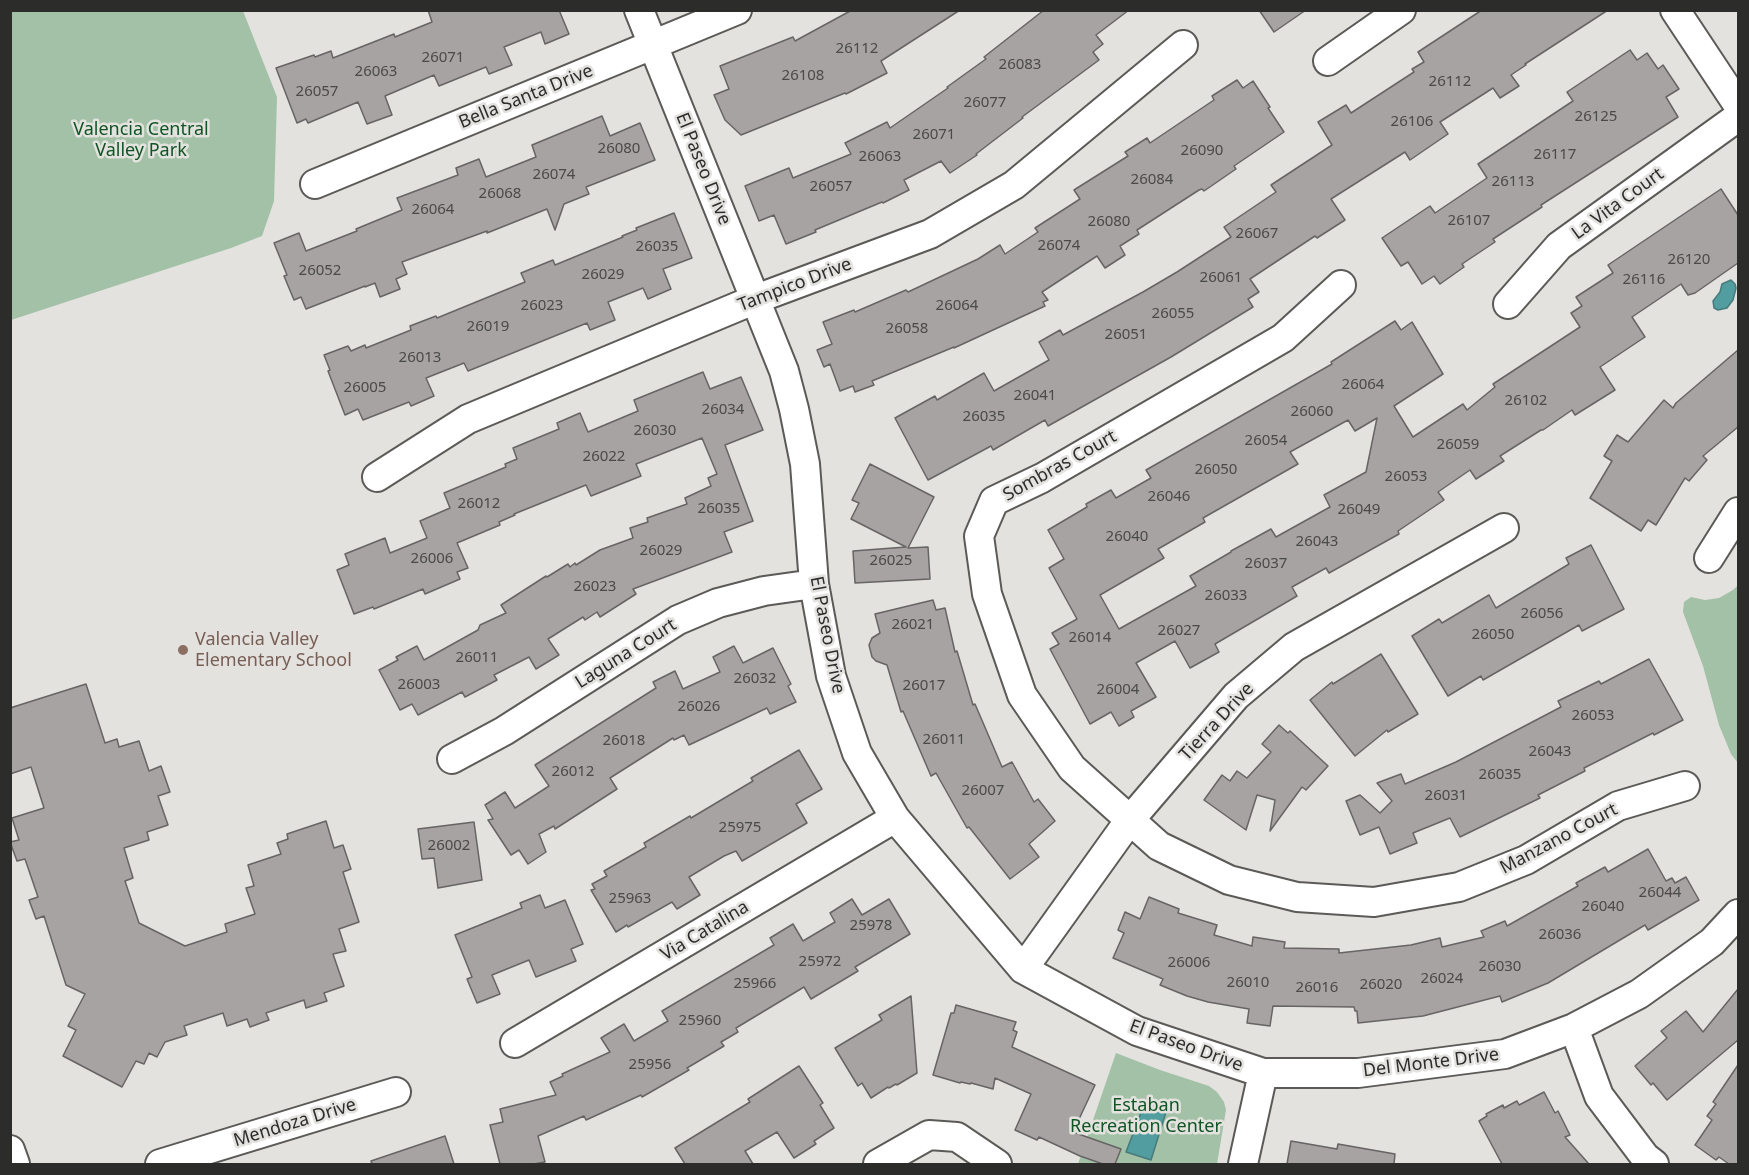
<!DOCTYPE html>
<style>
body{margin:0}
#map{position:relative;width:1749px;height:1175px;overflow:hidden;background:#e3e2df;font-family:"Noto Sans",sans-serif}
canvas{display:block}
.frame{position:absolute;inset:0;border:12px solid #2c2c2b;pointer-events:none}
</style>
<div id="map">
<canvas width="1749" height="1175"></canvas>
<div class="frame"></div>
</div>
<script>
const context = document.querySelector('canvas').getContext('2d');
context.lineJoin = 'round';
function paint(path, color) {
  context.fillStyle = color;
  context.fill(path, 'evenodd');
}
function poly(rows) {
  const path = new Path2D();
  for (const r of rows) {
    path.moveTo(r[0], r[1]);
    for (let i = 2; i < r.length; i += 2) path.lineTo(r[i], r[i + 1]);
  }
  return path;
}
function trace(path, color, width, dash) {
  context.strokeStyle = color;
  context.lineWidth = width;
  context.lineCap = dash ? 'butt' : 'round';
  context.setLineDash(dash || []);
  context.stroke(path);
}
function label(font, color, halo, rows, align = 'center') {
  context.font = font + ' "Noto Sans",sans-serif';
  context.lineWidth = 5;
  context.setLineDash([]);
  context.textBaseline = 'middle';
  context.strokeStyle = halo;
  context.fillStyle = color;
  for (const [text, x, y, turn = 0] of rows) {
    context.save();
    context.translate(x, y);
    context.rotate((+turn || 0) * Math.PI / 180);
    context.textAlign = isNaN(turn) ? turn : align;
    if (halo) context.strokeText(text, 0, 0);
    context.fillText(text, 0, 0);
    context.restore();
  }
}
paint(poly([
 [10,11,243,11,277,97,274,201,262,236,231,248,11,320],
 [1738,585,1738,763,1731,754,1719,725,1703,666,1683,612,1684,602,1691,597,1705,600,1719,598,1733,590],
 [1116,1053,1160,1070,1209,1086,1217,1092,1224,1102,1226,1110,1217,1164,1078,1164]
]), '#a2c1a6');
const water = poly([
 [1731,280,1735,284,1736,288,1733,300,1727,308,1718,310,1714,308,1713,301,1720,292,1722,284,1731,280],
 [1145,1102,1167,1109,1151,1160,1126,1152,1145,1102]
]);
paint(water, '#529d9f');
trace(water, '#477b7c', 1.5);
const building = poly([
 [428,10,559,10,569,34,545,44,541,32,504,47,512,65,489,74,486,67,439,86,434,75,385,96,392,115,367,124,358,102,308,123,306,119,297,123,276,68,314,55,315,57,331,51,333,58,394,34,395,37,432,22,428,10],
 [852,10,960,10,881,61,887,73,846,94,845,93,741,135,725,120,714,95,729,89,720,66,793,37,795,41,852,10],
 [1044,10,1129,10,1096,35,1103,44,1093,52,1099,60,1022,117,1023,118,976,154,977,155,950,173,941,161,904,180,909,190,883,203,882,202,815,230,816,232,786,244,774,215,759,221,745,186,789,168,793,178,851,154,845,143,887,122,890,128,948,88,947,87,986,59,984,57,1044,10],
 [1259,10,1306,10,1274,32,1259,10],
 [1482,10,1608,10,1525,64,1526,65,1511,75,1519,86,1500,98,1493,88,1440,122,1448,134,1410,160,1405,152,1331,199,1345,220,1317,238,1315,236,1250,279,1259,292,1248,299,1253,307,1171,357,1048,426,1045,420,993,450,991,446,928,480,895,418,935,396,937,400,984,373,994,391,1049,360,1039,342,1060,330,1063,335,1143,292,1177,272,1231,237,1224,227,1276,192,1271,185,1332,145,1318,122,1346,105,1351,113,1414,72,1412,69,1424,62,1418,52,1482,10],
 [1630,50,1637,60,1647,53,1658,69,1663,65,1679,89,1666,97,1678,117,1541,205,1542,207,1493,239,1495,242,1462,264,1464,267,1440,284,1434,276,1422,284,1408,262,1401,266,1382,238,1430,206,1435,213,1487,178,1478,164,1573,101,1567,92,1630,50],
 [1237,80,1243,88,1253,81,1270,107,1268,108,1284,132,1234,166,1236,169,1204,191,1202,189,1199,190,1137,230,1139,234,1120,246,1125,255,1105,268,1097,256,1042,292,1048,300,1043,302,1045,306,954,348,954,347,872,381,874,385,855,392,853,386,840,391,830,364,824,367,817,350,832,344,823,322,854,310,855,312,906,290,908,292,978,259,1000,245,1005,254,1038,232,1035,228,1080,199,1074,190,1128,156,1125,152,1147,138,1150,143,1214,100,1212,96,1237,80],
 [602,116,610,136,640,123,655,160,586,187,589,194,564,204,555,230,547,209,487,233,487,231,402,262,407,274,396,279,400,289,380,297,375,283,365,287,365,286,306,309,301,297,294,300,284,276,287,275,274,243,299,233,306,251,357,231,356,229,402,210,397,198,458,175,456,168,479,159,486,177,536,157,532,145,602,116],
 [1721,189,1738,215,1738,263,1695,293,1688,295,1681,284,1632,317,1645,337,1600,367,1615,390,1575,415,1572,410,1543,430,1541,430,1500,456,1504,461,1476,479,1470,470,1438,492,1444,500,1398,531,1399,534,1329,573,1326,568,1292,587,1297,596,1215,644,1219,652,1190,668,1175,641,1136,663,1156,697,1131,711,1134,717,1119,726,1111,712,1090,724,1050,649,1059,644,1052,633,1077,619,1049,568,1064,559,1048,530,1087,507,1086,504,1111,490,1116,498,1151,478,1146,470,1332,364,1331,362,1395,321,1401,330,1412,322,1443,374,1394,406,1413,437,1463,404,1467,410,1495,387,1493,384,1580,327,1571,313,1582,306,1576,297,1613,273,1608,265,1721,189],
 [1377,418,1366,472,1324,495,1330,507,1276,537,1271,529,1231,551,1231,552,1190,576,1196,586,1119,629,1100,595,1164,558,1158,549,1205,522,1203,518,1298,464,1290,452,1348,420,1355,431,1377,418],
 [674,213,692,258,663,269,671,289,648,299,643,288,608,302,615,320,590,330,587,323,468,371,464,363,426,378,434,396,411,406,409,402,363,420,358,409,345,415,328,371,330,370,324,355,348,346,351,351,365,345,366,348,411,330,410,326,436,316,437,318,525,282,521,273,553,260,555,265,623,237,622,236,637,230,636,228,674,213],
 [1738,350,1738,427,1703,456,1707,460,1689,481,1685,478,1656,525,1648,520,1641,531,1590,498,1612,461,1604,456,1617,435,1628,442,1664,400,1673,408,1676,403,1738,350],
 [703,372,710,389,741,377,763,430,725,445,753,521,724,532,732,552,633,589,636,594,600,617,597,612,585,620,583,617,548,639,559,655,536,669,529,657,494,675,497,680,465,697,462,692,418,715,412,704,400,710,379,670,398,660,396,657,417,646,424,660,478,630,480,625,506,613,501,605,546,576,547,577,568,564,570,567,575,563,576,565,600,550,633,538,630,528,648,522,647,518,687,504,685,498,711,486,708,478,717,474,702,438,636,464,641,476,591,496,586,485,514,514,515,515,499,522,500,525,457,543,468,568,457,572,460,579,425,594,423,589,374,609,373,607,354,614,337,570,349,565,345,554,385,538,390,553,427,538,420,521,450,508,444,493,506,467,505,464,517,459,513,448,559,429,557,423,580,413,588,432,638,411,634,400,703,372],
 [870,464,934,497,908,548,928,547,930,579,855,583,853,551,906,547,851,519,859,503,852,500,870,464],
 [1591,545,1624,609,1582,631,1579,625,1483,680,1481,676,1448,696,1412,636,1439,619,1442,623,1489,595,1496,608,1569,564,1566,558,1591,545],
 [933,600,936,610,945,608,955,652,957,651,973,705,975,704,1002,767,1012,762,1034,802,1038,799,1055,821,1029,844,1039,857,1010,879,969,827,967,828,936,773,931,776,903,711,901,712,887,665,876,661,872,657,869,645,872,638,880,633,875,614,933,600],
 [734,646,743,663,773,648,791,684,788,686,796,702,770,714,767,708,689,745,684,735,674,740,673,738,610,778,617,789,555,829,554,826,539,834,546,852,528,864,519,850,511,855,488,820,493,819,485,805,505,792,515,808,549,786,535,765,656,688,653,682,675,671,683,689,720,672,713,657,734,646],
 [1381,654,1418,714,1388,732,1387,730,1355,756,1310,700,1332,682,1333,684,1381,654],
 [1649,659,1683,720,1654,735,1653,733,1584,768,1585,771,1538,795,1540,798,1460,837,1450,818,1413,833,1417,843,1390,854,1379,827,1360,835,1346,801,1360,795,1380,813,1392,801,1377,783,1401,774,1405,784,1456,762,1561,707,1558,701,1599,681,1601,684,1649,659],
 [86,684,105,743,117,739,119,747,139,741,149,771,161,766,170,792,158,796,168,825,147,832,149,840,124,848,133,878,125,881,139,923,185,946,227,932,225,924,255,914,246,888,254,886,248,865,281,854,277,843,288,839,287,834,326,821,334,848,343,845,351,869,343,872,359,922,339,929,346,951,333,954,344,986,324,993,327,1001,306,1008,304,1000,266,1013,269,1020,250,1027,247,1019,227,1026,223,1013,184,1026,187,1035,165,1042,157,1057,149,1053,144,1064,136,1061,122,1087,63,1056,76,1030,68,1026,85,994,66,985,44,916,36,919,29,900,38,897,25,859,17,861,10,842,19,840,12,818,44,808,31,767,10,774,10,708,86,684],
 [1279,725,1288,733,1290,731,1328,766,1306,790,1302,787,1270,831,1275,800,1257,795,1246,830,1204,800,1222,775,1230,781,1237,771,1247,778,1271,752,1262,744,1279,725],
 [799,750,822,789,796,804,807,823,742,861,736,851,724,856,689,877,700,895,677,909,672,902,628,927,627,925,616,932,591,890,595,889,592,884,607,876,604,871,646,847,644,843,690,816,691,818,753,781,751,778,799,750],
 [474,822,482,880,438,888,434,858,422,859,418,829,474,822],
 [1648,849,1666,881,1672,878,1675,883,1686,877,1699,900,1648,930,1645,925,1548,983,1502,1002,1500,996,1423,1016,1358,1023,1357,1011,1355,1011,1354,1007,1273,1006,1270,1026,1247,1023,1249,1009,1208,1002,1187,996,1160,985,1163,979,1113,958,1124,933,1118,930,1125,912,1140,919,1149,897,1179,909,1178,913,1217,925,1214,935,1252,946,1253,937,1285,942,1284,948,1339,949,1339,953,1411,945,1440,938,1442,947,1484,937,1481,931,1505,921,1507,926,1578,886,1576,883,1605,867,1608,872,1648,849],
 [540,895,545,908,565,900,583,944,571,949,576,961,536,977,529,960,492,975,500,994,477,1003,467,979,472,977,455,935,522,908,520,903,540,895],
 [852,899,862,915,889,899,910,934,855,967,858,971,811,999,804,987,736,1028,738,1032,721,1042,724,1046,687,1068,689,1070,642,1097,641,1095,586,1120,584,1116,538,1136,545,1162,534,1164,500,1164,490,1125,503,1122,500,1109,556,1095,550,1082,563,1076,562,1074,610,1052,601,1038,624,1024,634,1041,668,1021,662,1011,774,945,770,938,793,924,803,941,835,922,830,913,852,899],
 [1738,989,1738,1040,1667,1100,1653,1083,1651,1085,1635,1066,1667,1038,1661,1031,1686,1011,1703,1032,1738,989],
 [911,996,917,1073,897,1085,896,1084,889,1088,888,1087,871,1098,862,1083,858,1086,835,1048,882,1020,879,1015,911,996],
 [956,1005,1016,1022,1013,1030,1017,1032,1012,1047,1095,1085,1073,1132,1121,1149,1115,1164,1103,1164,1080,1156,1039,1137,1037,1140,1015,1130,1031,1094,995,1078,993,1089,971,1083,970,1084,961,1082,960,1083,933,1075,951,1013,954,1013,956,1005],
 [1738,1065,1738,1164,1729,1164,1719,1157,1716,1160,1695,1145,1712,1120,1707,1116,1716,1104,1713,1102,1738,1065],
 [799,1066,823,1103,820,1105,834,1128,814,1141,816,1144,794,1158,777,1132,745,1151,753,1164,685,1164,675,1148,750,1102,748,1099,799,1066],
 [1544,1092,1555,1113,1558,1111,1570,1135,1565,1137,1589,1164,1502,1164,1479,1121,1487,1116,1486,1114,1503,1105,1504,1108,1517,1101,1519,1105,1544,1092],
 [445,1136,454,1164,372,1164,371,1161,445,1136],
 [1291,1141,1337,1149,1338,1144,1395,1154,1394,1164,1287,1164,1291,1141]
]);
paint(building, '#a6a3a2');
trace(building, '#676464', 1.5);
const street = poly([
 [639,10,784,371,794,409,805,464,814,584,831,676,857,753,895,818,1023,969,1137,1031,1263,1073,1358,1073,1505,1054,1574,1028,1639,994,1712,942,1738,914],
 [1675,10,1738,105],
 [1328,61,1401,10],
 [315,184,737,10],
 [1341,285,1283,338,1042,478,994,501,979,536,987,594,1022,695,1072,768,1159,846,1229,880,1297,897,1374,902,1459,887,1526,860,1618,806,1685,786],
 [1508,304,1559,246,1738,117],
 [377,477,468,419,756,299,930,234,1014,185,1183,45],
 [1709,558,1738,512],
 [452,759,504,731,678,620,718,603,764,591,814,584],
 [1023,969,1129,821,1236,696,1294,647,1504,528],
 [1574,1028,1599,1096,1645,1157,1654,1164],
 [515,1043,895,818],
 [10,1150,15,1164],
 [160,1164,396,1092],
 [878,1164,929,1135,957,1137,997,1164],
 [1243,1164,1263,1073]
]);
trace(street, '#5b5a57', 32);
trace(street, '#fff', 28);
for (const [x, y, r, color] of [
 [183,650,6,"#8d6e63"]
]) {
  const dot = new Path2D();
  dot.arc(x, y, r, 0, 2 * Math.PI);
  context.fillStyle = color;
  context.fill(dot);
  trace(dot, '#e3e2df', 2);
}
label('15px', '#4a4a49', null, [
 ["26112",857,49],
 ["26071",443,58],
 ["26083",1020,65],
 ["26063",376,72],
 ["26108",803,76],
 ["26112",1450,82],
 ["26057",317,92],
 ["26077",985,103],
 ["26125",1596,117],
 ["26106",1412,122],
 ["26071",934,135],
 ["26080",619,149],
 ["26090",1202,151],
 ["26117",1555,155],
 ["26063",880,157],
 ["26074",554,175],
 ["26084",1152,180],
 ["26113",1513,182],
 ["26057",831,187],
 ["26068",500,194],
 ["26064",433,210],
 ["26107",1469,221],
 ["26080",1109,222],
 ["26067",1257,234],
 ["26074",1059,246],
 ["26035",657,247],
 ["26120",1689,260],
 ["26052",320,271],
 ["26029",603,275],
 ["26061",1221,278],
 ["26116",1644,280],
 ["26023",542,306],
 ["26064",957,306],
 ["26055",1173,314],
 ["26019",488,327],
 ["26058",907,329],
 ["26051",1126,335],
 ["26013",420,358],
 ["26064",1363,385],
 ["26005",365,388],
 ["26041",1035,396],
 ["26102",1526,401],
 ["26034",723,410],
 ["26060",1312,412],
 ["26035",984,417],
 ["26030",655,431],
 ["26054",1266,441],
 ["26059",1458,445],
 ["26022",604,457],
 ["26050",1216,470],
 ["26053",1406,477],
 ["26046",1169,497],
 ["26012",479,504],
 ["26035",719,509],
 ["26049",1359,510],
 ["26040",1127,537],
 ["26043",1317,542],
 ["26029",661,551],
 ["26006",432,559],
 ["26025",891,561],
 ["26037",1266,564],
 ["26023",595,587],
 ["26033",1226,596],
 ["26056",1542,614],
 ["26021",913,625],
 ["26027",1179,631],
 ["26050",1493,635],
 ["26014",1090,638],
 ["26011",477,658],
 ["26032",755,679],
 ["26003",419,685],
 ["26017",924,686],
 ["26004",1118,690],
 ["26026",699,707],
 ["26053",1593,716],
 ["26011",944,740],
 ["26018",624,741],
 ["26043",1550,752],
 ["26012",573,772],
 ["26035",1500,775],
 ["26007",983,791],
 ["26031",1446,796],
 ["25975",740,828],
 ["26002",449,846],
 ["26044",1660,893],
 ["25963",630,899],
 ["26040",1603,907],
 ["25978",871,926],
 ["26036",1560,935],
 ["25972",820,962],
 ["26006",1189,963],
 ["26030",1500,967],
 ["26024",1442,979],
 ["26010",1248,983],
 ["25966",755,984],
 ["26020",1381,985],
 ["26016",1317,988],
 ["25960",700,1021],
 ["25956",650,1065]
]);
label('18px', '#2c2c2b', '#e3e2df', [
 ["Bella Santa Drive",526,97,-22],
 ["El Paseo Drive",703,169,68],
 ["La Vita Court",1618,204,-36],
 ["Tampico Drive",795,285,-21],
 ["Sombras Court",1060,466,-29],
 ["El Paseo Drive",827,635,79],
 ["Laguna Court",626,654,-32],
 ["Tierra Drive",1217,722,-47],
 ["Manzano Court",1559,839,-28],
 ["Via Catalina",705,931,-31],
 ["El Paseo Drive",1186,1046,20],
 ["Del Monte Drive",1431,1063,-7],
 ["Mendoza Drive",295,1123,-17]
]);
label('18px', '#0f5524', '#e3e2df', [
 ["Valencia Central",141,130],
 ["Valley Park",141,151],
 ["Estaban",1146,1106],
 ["Recreation Center",1146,1127]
]);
label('18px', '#785e54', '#e3e2df', [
 ["Valencia Valley",195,640],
 ["Elementary School",195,661]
], 'left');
</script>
